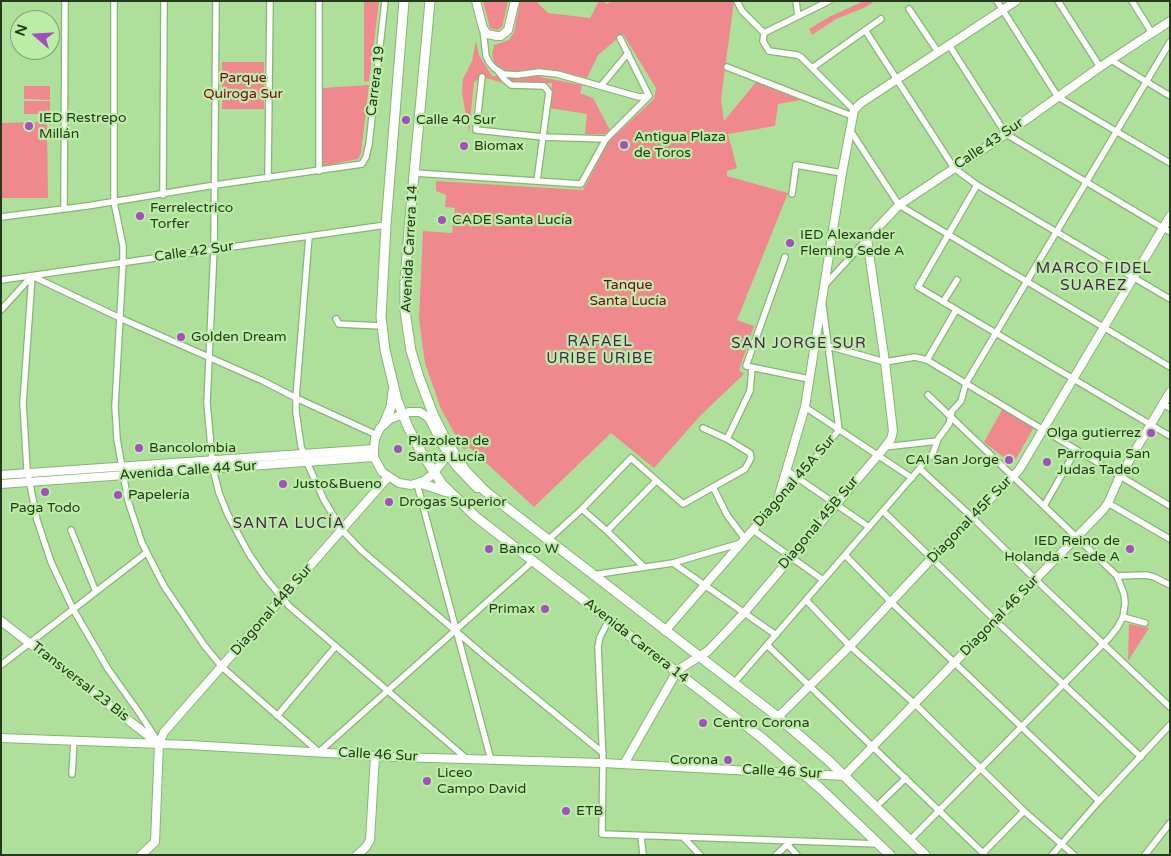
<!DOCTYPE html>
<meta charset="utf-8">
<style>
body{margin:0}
#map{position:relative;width:1171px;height:856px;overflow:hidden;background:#aee09b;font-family:"Varela Round",sans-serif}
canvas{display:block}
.frame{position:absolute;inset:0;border:2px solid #26391e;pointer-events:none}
.north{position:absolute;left:10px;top:10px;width:50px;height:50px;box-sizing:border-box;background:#bbeda7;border:1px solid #7fa570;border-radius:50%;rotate:289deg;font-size:14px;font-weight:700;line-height:20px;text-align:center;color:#26391e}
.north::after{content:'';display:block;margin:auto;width:18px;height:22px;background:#a350be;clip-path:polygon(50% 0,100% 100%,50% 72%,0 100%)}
</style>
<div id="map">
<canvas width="1171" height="856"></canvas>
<div class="frame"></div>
<div class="north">N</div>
</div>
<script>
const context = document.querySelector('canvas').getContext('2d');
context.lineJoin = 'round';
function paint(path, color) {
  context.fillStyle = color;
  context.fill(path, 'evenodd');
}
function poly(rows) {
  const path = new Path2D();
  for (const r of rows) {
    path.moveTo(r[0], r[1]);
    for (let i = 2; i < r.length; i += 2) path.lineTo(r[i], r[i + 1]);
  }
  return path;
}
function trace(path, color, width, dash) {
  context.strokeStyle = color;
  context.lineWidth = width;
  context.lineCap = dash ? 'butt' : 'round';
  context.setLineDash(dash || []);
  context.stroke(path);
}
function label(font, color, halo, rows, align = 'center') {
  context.font = font + ' "Varela Round",sans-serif';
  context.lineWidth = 4.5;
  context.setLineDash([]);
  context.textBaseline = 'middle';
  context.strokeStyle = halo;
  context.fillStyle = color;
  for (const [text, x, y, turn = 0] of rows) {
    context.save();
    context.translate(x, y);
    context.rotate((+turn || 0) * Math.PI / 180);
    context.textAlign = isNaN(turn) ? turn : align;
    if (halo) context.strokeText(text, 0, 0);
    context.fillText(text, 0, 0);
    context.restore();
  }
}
paint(poly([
 [483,1,508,1,504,19,502,27,497,30,490,28],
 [520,1,536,1,548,13,590,18,599,1,603,1,607,4,612,1,734,1,721,99,724,121,756,82,801,100,778,104,775,126,728,134,737,168,727,171,727,176,788,193,737,320,754,326,739,370,744,374,700,416,654,468,611,433,534,507,469,447,464,450,441,409,425,363,419,319,423,231,452,233,455,208,445,207,446,195,436,191,436,181,583,190,609,141,654,99,656,88,623,34,598,55,587,78,549,69,508,72,500,68,494,62,492,54,494,45,509,40,514,32],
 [864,1,875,1,866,7,836,19,812,35,809,29,831,16],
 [364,2,379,2,369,81,364,82],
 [476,41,479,55,492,76,535,76,582,85,580,93,593,98,610,130,605,134,585,134,587,114,549,108,552,83,511,85,482,77,474,82,469,133,462,93,463,79,472,61],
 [222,62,264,62,264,109,222,109],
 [369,85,361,153,358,159,322,166,322,88],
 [24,86,50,86,50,100,24,99],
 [24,101,50,101,50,114,24,114],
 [47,122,48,198,1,198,1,123],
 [1003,408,1034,427,1016,459,1009,455,1006,459,984,442],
 [1129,624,1149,628,1128,661]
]), '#f0898e');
const street = poly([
 [114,1,114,202,123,246,123,262,115,406,117,439,128,501,142,543,164,586,204,645,222,667,319,752,533,561],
 [216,1,214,249,207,403,213,469,219,493,228,515,249,554,264,576,289,606,467,759],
 [737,1,742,11,764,33,763,41,769,51,797,55,801,57,854,110],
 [796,1,798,16],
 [997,1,1058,97,1170,163],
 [1058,1,1100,67],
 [1132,1,1152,33],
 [909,9,938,52],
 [483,30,486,56,489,62,494,68,504,74,517,75,539,72,557,74,639,97,649,96],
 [865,30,954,168,977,185,1170,299],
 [764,33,829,1],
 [620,38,649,96],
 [949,45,1006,134,1170,232],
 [1111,60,1170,96],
 [727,67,852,116],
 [812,68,881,19],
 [498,71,505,80,511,85,544,86,549,92,537,181],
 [482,77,476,130,543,137,606,139],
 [601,86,628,53],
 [850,130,899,205,1170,367],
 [319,171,319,1],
 [415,173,581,184,606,139,649,96],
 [268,178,270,1],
 [977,185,918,287,1170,436],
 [792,194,796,165,842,173],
 [163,195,164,1],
 [64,209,65,1],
 [1,217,87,206,215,185,362,164,366,157,369,144,385,1],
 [309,236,296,398,296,412,301,446,305,458,324,500,342,530,362,551,492,662,603,753],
 [785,257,746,366,809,379],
 [32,276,23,403,27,469,37,520,51,562,73,609,108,669,138,711,157,740],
 [32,276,122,319,263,381,296,398,377,435],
 [1,280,386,225],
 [825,285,867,239],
 [943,302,957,280],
 [1,310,32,276],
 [336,319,339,324,382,326],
 [828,346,885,362,915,357,927,360,1170,506],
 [927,360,956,310],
 [1163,404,1170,408],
 [805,407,912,478],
 [727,439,750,391,752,368],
 [885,447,937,441],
 [920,469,972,517,1036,580,1170,707],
 [786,470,869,527],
 [417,484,491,760],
 [713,487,727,515,745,539],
 [778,501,839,430,823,306],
 [1108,503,1170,539],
 [1044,506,1076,450],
 [582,509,607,531,644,567],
 [883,511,996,621,1141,757],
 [71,530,96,592],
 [753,530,823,580],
 [607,531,656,481],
 [548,540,582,509,631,458,683,504,745,469,751,458,750,453,727,439,703,428],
 [845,555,891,602,1099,801],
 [673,563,776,635],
 [592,575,673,563,741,543],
 [1117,576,1146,575,1154,577,1170,585],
 [806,600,850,646,915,704,1024,811,1074,855],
 [1123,617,1145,623],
 [609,620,600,637,598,646,603,763,602,834,879,844],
 [767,645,985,855],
 [1,665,146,553],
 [734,683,933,453,938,439,949,424,952,411,961,401,966,383,1170,42],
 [277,716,336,646],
 [72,774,74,741],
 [881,802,906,778],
 [641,836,643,855],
 [684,838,700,855],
 [911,839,1109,638,1117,628,1123,617,1125,603,1124,594,1117,576,928,395],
 [787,844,797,855],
 [983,853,1024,811],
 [776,855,790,842],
 [1052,855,1099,801,1170,725],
 [1145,855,1170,823]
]);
const secondary = poly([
 [476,1,483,28,487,34,497,36,501,36,508,30,515,1],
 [451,449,448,454,445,458,444,460,432,475,424,481,411,485,399,483,382,472,374,457,374,449,375,439,380,428,390,419,409,412,420,412,429,418,442,444,448,454,456,466,477,488],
 [1,475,374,449],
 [1,484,374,457],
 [1,621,159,744],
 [665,631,777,502,805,407,842,173,854,110,861,103,1016,1],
 [778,717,850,646,932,558,1019,470,1170,216],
 [1,738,189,745,396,757,603,763,844,776,1103,510,1108,503,1120,476,1170,392],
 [624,764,676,673,681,668,708,651,744,613,885,447,891,439,893,431,885,362,867,239,899,205,1006,134,1100,67,1170,21],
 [141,855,155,842,159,744,164,732,388,477],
 [357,855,366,847,370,840,375,756]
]);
const primary = poly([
 [404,1,386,225,381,317,385,350,397,400,408,427,423,455,442,484,476,517,762,738,821,789,890,855],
 [430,1,409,229,405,282,405,311,411,351,419,377,433,414,447,442,465,470,485,491,778,717,829,761,925,855],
 [384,424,391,407,393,391],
 [420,483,447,492]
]);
trace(street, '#85b673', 8);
trace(secondary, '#85b673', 10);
trace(primary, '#85b673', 11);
trace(street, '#fff', 5.5);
trace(secondary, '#fff', 8);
trace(primary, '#fff', 9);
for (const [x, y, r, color] of [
 [406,120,5,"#a350be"],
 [29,126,5,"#a350be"],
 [624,145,5,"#a350be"],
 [464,146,5,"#a350be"],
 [140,216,5,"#a350be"],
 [442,220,5,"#a350be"],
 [790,243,5,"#a350be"],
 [181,337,5,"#a350be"],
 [1151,433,5,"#a350be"],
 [139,448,5,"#a350be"],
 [398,449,5,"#a350be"],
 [1009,460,5,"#a350be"],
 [1047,462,5,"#a350be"],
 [283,484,5,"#a350be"],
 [45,492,5,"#a350be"],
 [118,495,5,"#a350be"],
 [389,502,5,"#a350be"],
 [489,549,5,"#a350be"],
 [1130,549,5,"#a350be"],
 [545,609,5,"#a350be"],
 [703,723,5,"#a350be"],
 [728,760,5,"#a350be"],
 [427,781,5,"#a350be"],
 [566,811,5,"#a350be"]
]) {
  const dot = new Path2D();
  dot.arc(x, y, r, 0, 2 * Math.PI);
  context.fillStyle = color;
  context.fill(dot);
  trace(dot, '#bbeda7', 2);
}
label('14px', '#840124', '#bbeda7', [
 ["Parque",243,78],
 ["Quiroga Sur",243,94],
 ["Tanque",628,285],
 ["Santa Lucía",628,301]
]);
label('14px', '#26391e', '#bbeda7', [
 ["Carrera 19",376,81,-83],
 ["Calle 43 Sur",989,144,-34],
 ["Avenida Carrera 14",410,249,-87],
 ["Calle 42 Sur",194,252,-8],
 ["Avenida Calle 44 Sur",188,471,-4],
 ["Diagonal 45A Sur",795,481,-49],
 ["Diagonal 45F Sur",970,520,-46],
 ["Diagonal 45B Sur",819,523,-50],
 ["Diagonal 44B Sur",272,610,-49],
 ["Diagonal 46 Sur",1000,616,-46],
 ["Avenida Carrera 14",636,641,38],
 ["Transversal 23 Bis",80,682,38],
 ["Calle 46 Sur",378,755,3],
 ["Calle 46 Sur",782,772,3]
]);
label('14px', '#26391e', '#bbeda7', [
 ["IED Restrepo",39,118],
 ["Millán",39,134],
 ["Calle 40 Sur",416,120],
 ["Antigua Plaza",634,137],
 ["de Toros",634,153],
 ["Biomax",474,146],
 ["Ferrelectrico",150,208],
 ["Torfer",150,224],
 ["CADE Santa Lucía",452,220],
 ["IED Alexander",800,235],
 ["Fleming Sede A",800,251],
 ["Golden Dream",191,337],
 ["Olga gutierrez",1141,433,"right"],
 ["Plazoleta de",408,441],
 ["Santa Lucía",408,457],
 ["Bancolombia",149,448],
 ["Parroquia San",1057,454],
 ["Judas Tadeo",1057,470],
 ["CAI San Jorge",999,460,"right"],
 ["Justo&Bueno",293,484],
 ["Papelería",128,495],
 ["Drogas Superior",399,502],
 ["Paga Todo",45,508,"center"],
 ["IED Reino de",1120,541,"right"],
 ["Holanda - Sede A",1120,557,"right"],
 ["Banco W",499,549],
 ["Primax",535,609,"right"],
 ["Centro Corona",713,723],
 ["Corona",718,760,"right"],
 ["Liceo",437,773],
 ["Campo David",437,789],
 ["ETB",576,811]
], 'left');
context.letterSpacing = '1px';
label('15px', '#4a2257', '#bbeda7', [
 ["MARCO FIDEL",1094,269],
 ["SUAREZ",1094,286],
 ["RAFAEL",600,342],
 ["URIBE URIBE",600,359],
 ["SAN JORGE SUR",799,344],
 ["SANTA LUCÍA",289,524]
]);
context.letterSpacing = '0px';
</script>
